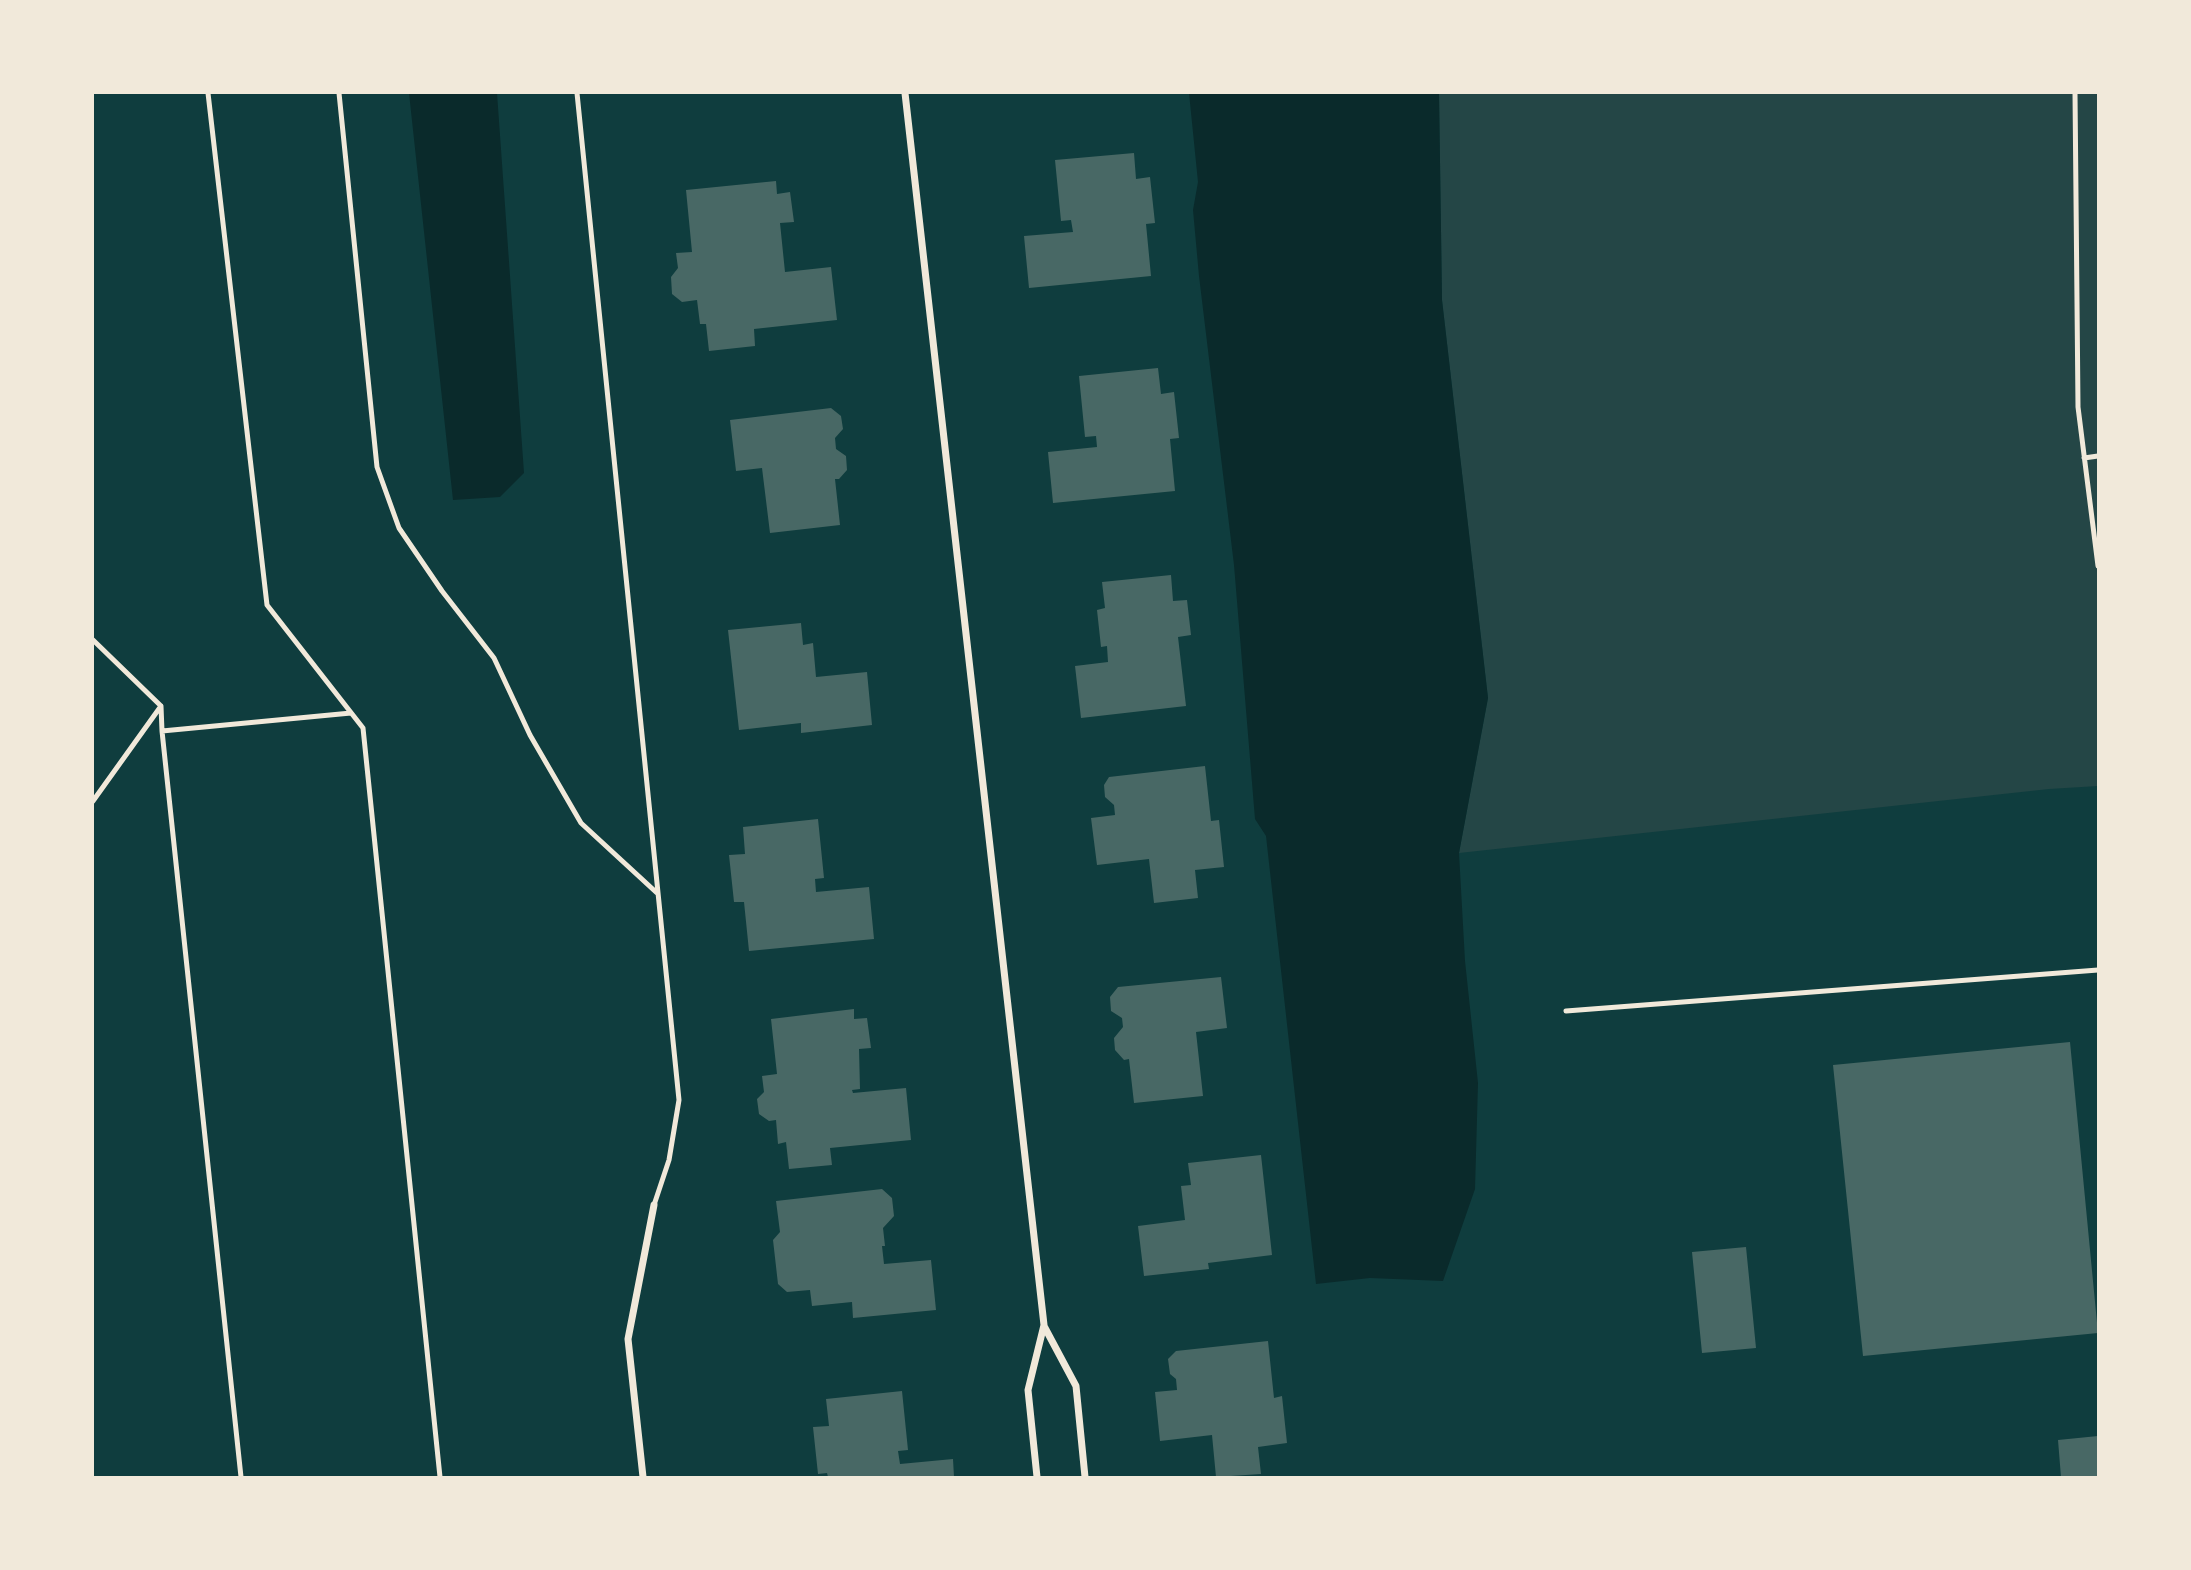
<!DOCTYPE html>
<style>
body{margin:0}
#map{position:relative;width:2191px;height:1570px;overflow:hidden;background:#0f3d3e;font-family:"Titillium Web",sans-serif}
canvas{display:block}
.frame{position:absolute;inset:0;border:94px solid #f1e9da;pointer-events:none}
</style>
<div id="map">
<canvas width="2191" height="1570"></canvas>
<div class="frame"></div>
</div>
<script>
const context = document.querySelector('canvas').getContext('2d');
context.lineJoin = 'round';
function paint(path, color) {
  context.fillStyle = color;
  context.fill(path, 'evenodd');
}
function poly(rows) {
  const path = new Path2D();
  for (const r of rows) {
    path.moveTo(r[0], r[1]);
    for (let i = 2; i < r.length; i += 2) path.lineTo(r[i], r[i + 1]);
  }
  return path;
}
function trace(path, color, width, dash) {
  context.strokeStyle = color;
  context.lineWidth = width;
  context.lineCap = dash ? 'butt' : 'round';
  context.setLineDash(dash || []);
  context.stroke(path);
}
paint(poly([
 [1439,93,2098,93,2098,786,2049,789,1459,853,1488,698,1442,300]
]), '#244646');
paint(poly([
 [409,93,497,93,524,473,500,497,453,500],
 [1189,93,1439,93,1442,300,1488,698,1459,853,1465,961,1478,1083,1475,1189,1443,1281,1370,1278,1316,1284,1266,836,1255,819,1234,565,1199,276,1193,210,1198,182]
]), '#0a2a2b');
paint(poly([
 [1134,153,1136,179,1150,177,1155,223,1146,224,1151,276,1029,288,1024,236,1073,232,1071,220,1061,221,1055,160],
 [776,181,777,194,790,192,794,222,780,223,785,272,831,267,837,320,754,329,755,346,709,351,706,324,700,324,697,300,682,302,672,294,671,277,678,268,676,253,692,252,686,190],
 [1158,368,1161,394,1174,392,1179,438,1170,439,1175,491,1053,503,1048,452,1097,447,1096,436,1085,437,1079,376],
 [831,408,841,416,843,429,835,438,836,449,846,456,847,470,839,479,835,479,840,525,770,533,762,468,736,471,730,420],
 [1171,575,1173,601,1187,600,1191,635,1178,637,1186,706,1081,718,1075,666,1108,662,1107,646,1101,647,1097,610,1105,608,1102,582],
 [801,623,803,645,813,643,816,677,867,672,872,725,801,733,801,723,739,730,728,630],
 [1205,766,1211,821,1219,820,1224,867,1195,870,1198,898,1154,903,1149,859,1097,865,1091,818,1115,815,1114,805,1105,797,1104,785,1109,777],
 [818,819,824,878,815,879,816,892,869,887,874,939,749,951,744,902,734,902,729,855,745,854,743,827],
 [1221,977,1227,1028,1196,1032,1203,1096,1134,1103,1129,1059,1124,1060,1115,1050,1114,1038,1123,1027,1122,1018,1111,1011,1110,997,1118,987],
 [854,1009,854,1019,867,1018,871,1048,859,1049,860,1089,852,1090,853,1093,906,1088,911,1140,830,1148,832,1165,789,1169,786,1142,778,1144,776,1120,769,1121,759,1114,757,1099,764,1092,762,1076,777,1074,771,1019],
 [2070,1042,2098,1333,1863,1356,1833,1065],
 [1261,1155,1272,1255,1208,1263,1209,1269,1144,1276,1138,1226,1185,1220,1181,1186,1191,1185,1188,1163],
 [882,1189,892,1198,894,1216,883,1228,885,1246,882,1246,884,1264,931,1260,936,1310,853,1318,852,1302,812,1306,810,1290,787,1292,778,1284,773,1240,780,1232,776,1201],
 [1746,1247,1756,1348,1702,1353,1692,1252],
 [1268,1341,1274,1398,1282,1396,1287,1443,1258,1447,1261,1474,1216,1477,1212,1435,1160,1441,1155,1392,1177,1390,1176,1379,1170,1374,1168,1359,1176,1351],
 [902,1391,908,1450,898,1451,900,1464,953,1459,954,1477,828,1477,827,1473,818,1474,813,1427,829,1426,826,1399],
 [2098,1436,2098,1477,2061,1477,2058,1440]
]), '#486865');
trace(poly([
 [208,93,267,605,363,728,440,1477],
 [339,93,377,467,399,528,442,591,494,658,530,735,581,823,657,893],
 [577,93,679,1100,669,1160,654,1205],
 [2075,93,2078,407,2098,566],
 [2084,458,2098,456],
 [93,640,161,706,93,801],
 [161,706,162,731,241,1477],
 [162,731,351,713],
 [1566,1011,2098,970]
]), '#f1e9da', 5);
trace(poly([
 [905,93,1044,1325,1028,1390,1037,1477],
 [1044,1326,1076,1386,1085,1477],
 [643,1477,628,1339,654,1205]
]), '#f1e9da', 7);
</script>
